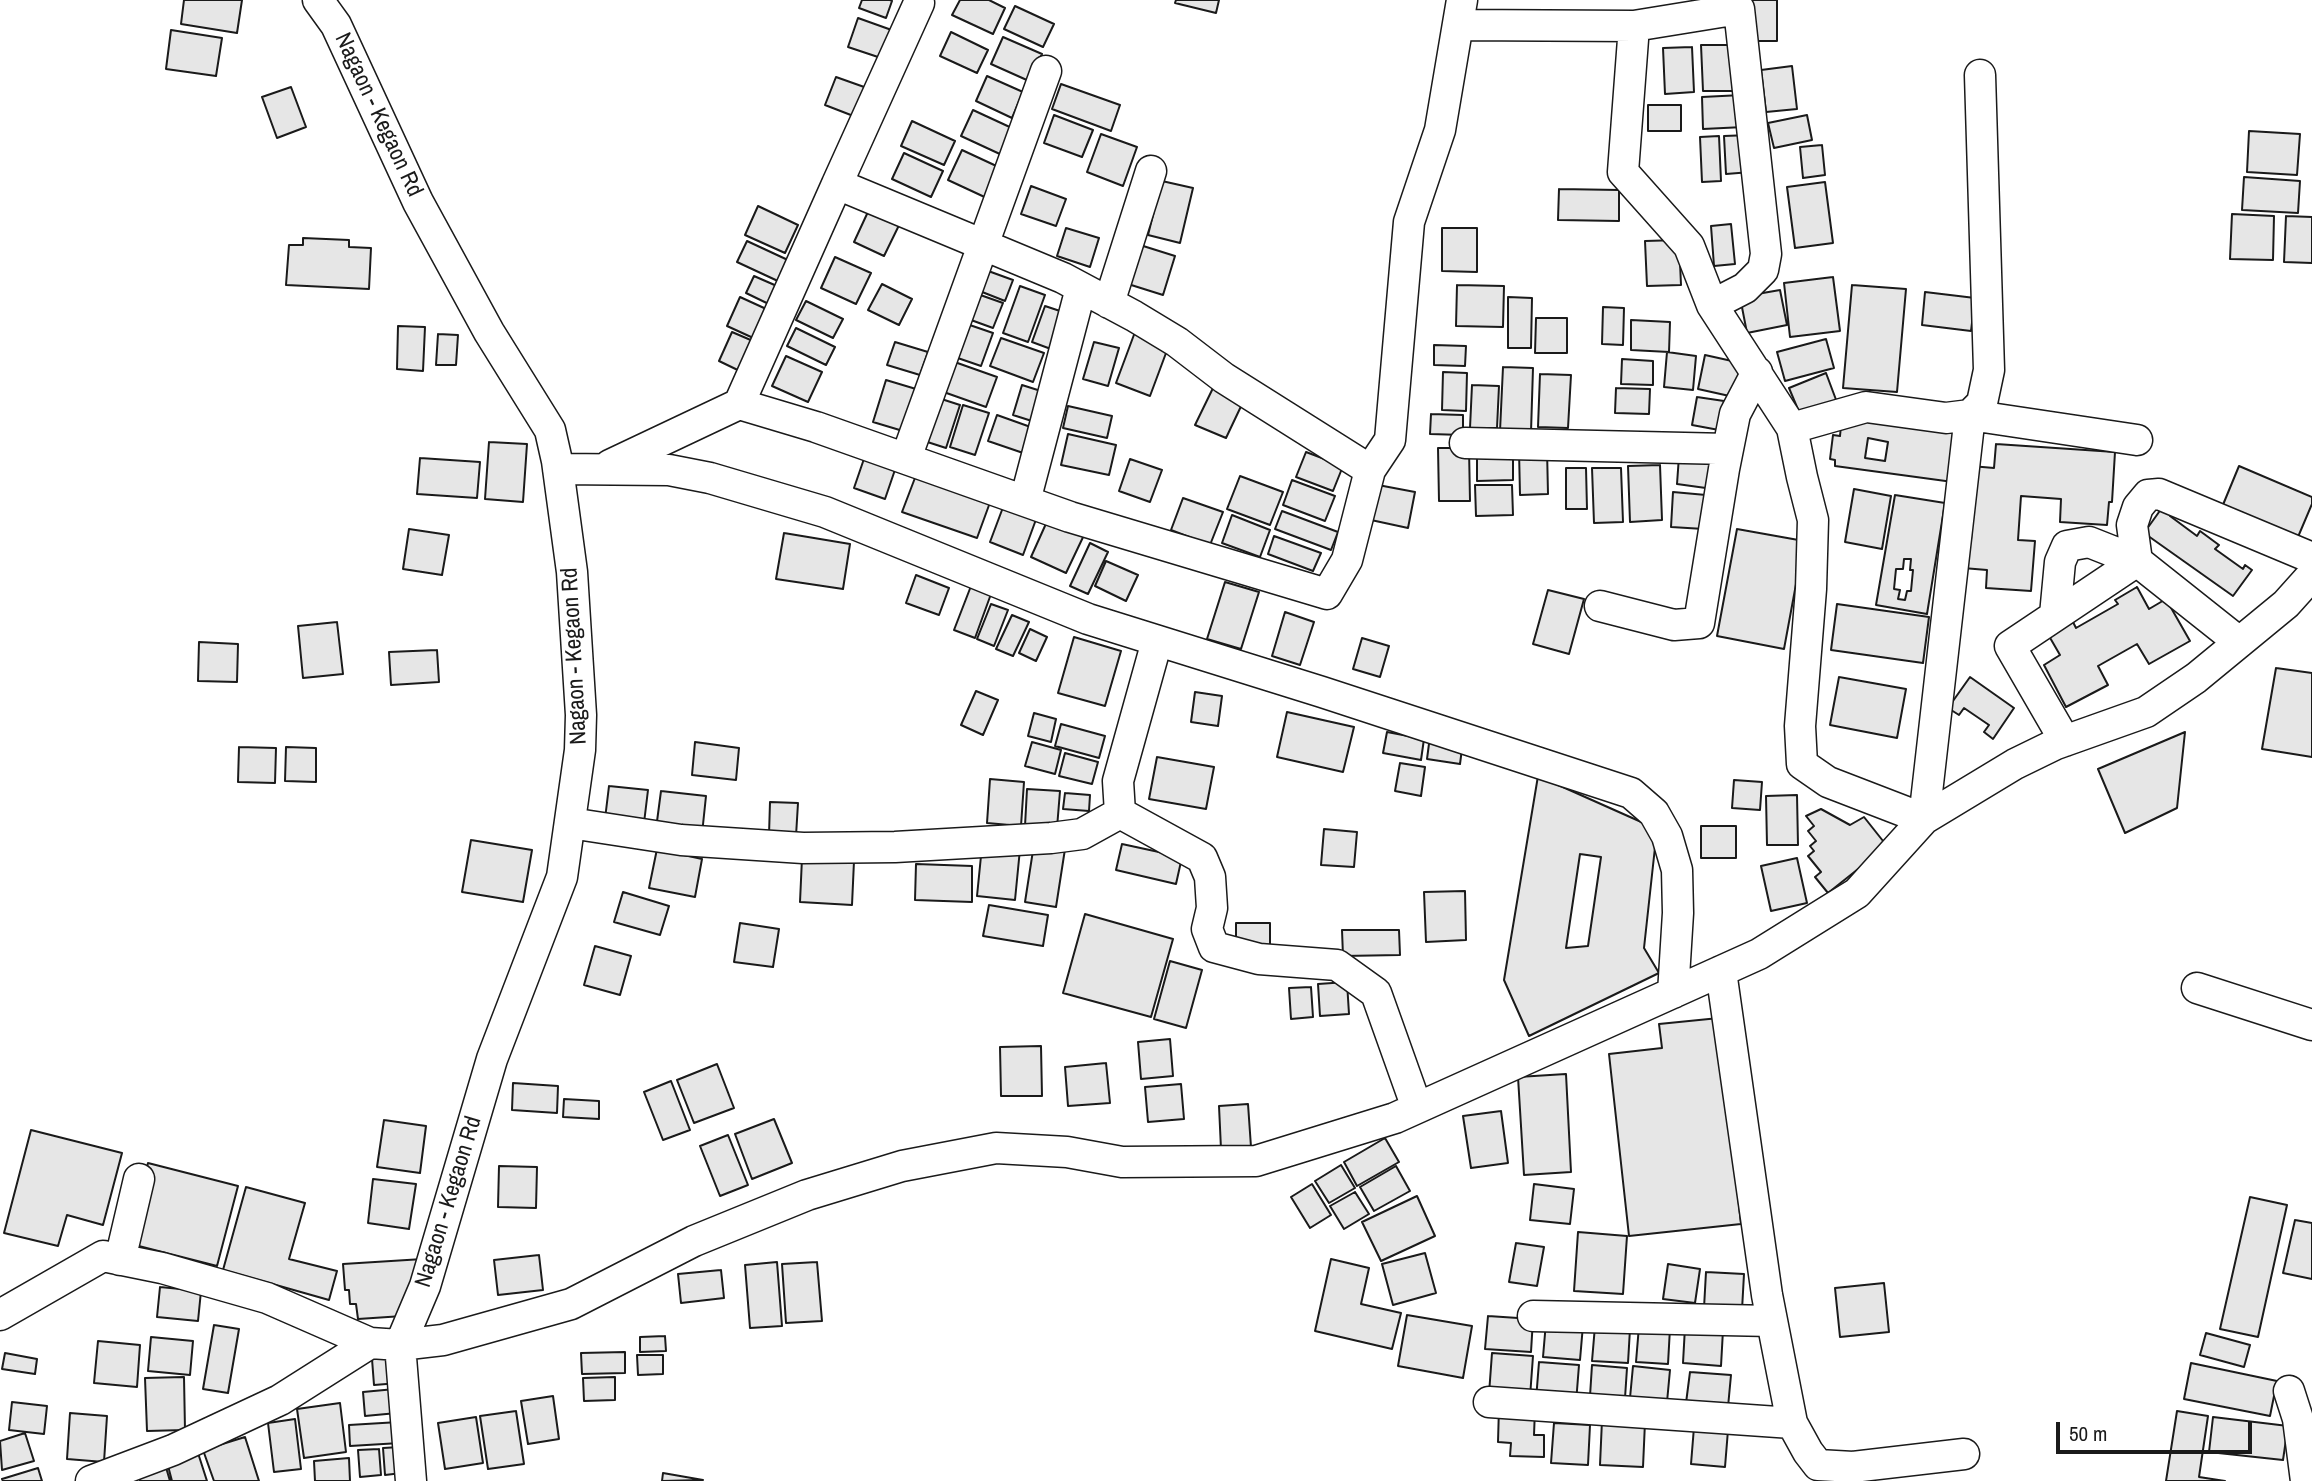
<!DOCTYPE html>
<style>
body{margin:0}
#map{position:relative;width:2312px;height:1481px;overflow:hidden;background:#fff;font-family:"Archivo Narrow",sans-serif}
canvas{display:block}
.scale{position:absolute;left:2056px;top:1422px;width:196px;height:32px;box-sizing:border-box;border:4px solid #1a1a1a;border-top:0;padding-left:9px;font-size:21px;line-height:24px;white-space:nowrap;color:#1a1a1a;-webkit-text-stroke:5px #fff;paint-order:stroke}
</style>
<div id="map">
<canvas width="2312" height="1481"></canvas>
<div class="scale">50 m</div>
</div>
<script>
const context = document.querySelector('canvas').getContext('2d');
context.lineJoin = 'round';
function paint(path, color) {
  context.fillStyle = color;
  context.fill(path, 'evenodd');
}
function poly(rows) {
  const path = new Path2D();
  for (const r of rows) {
    path.moveTo(r[0], r[1]);
    for (let i = 2; i < r.length; i += 2) path.lineTo(r[i], r[i + 1]);
  }
  return path;
}
function trace(path, color, width, dash) {
  context.strokeStyle = color;
  context.lineWidth = width;
  context.lineCap = dash ? 'butt' : 'round';
  context.setLineDash(dash || []);
  context.stroke(path);
}
function label(font, color, halo, rows, align = 'center') {
  context.font = font + ' "Archivo Narrow",sans-serif';
  context.lineWidth = 5;
  context.setLineDash([]);
  context.textBaseline = 'middle';
  context.strokeStyle = halo;
  context.fillStyle = color;
  for (const [text, x, y, turn = 0] of rows) {
    context.save();
    context.translate(x, y);
    context.rotate((+turn || 0) * Math.PI / 180);
    context.textAlign = isNaN(turn) ? turn : align;
    if (halo) context.strokeText(text, 0, 0);
    context.fillText(text, 0, 0);
    context.restore();
  }
}
const building = poly([
 [184,0,242,0,237,33,181,24,184,0],
 [862,0,890,0,892,1,886,18,859,8,862,0],
 [960,0,989,0,1005,8,993,34,952,15,960,0],
 [1176,0,1219,0,1216,13,1175,3,1176,0],
 [1748,0,1777,0,1777,41,1748,41,1748,0],
 [1015,6,1054,24,1043,47,1004,29,1015,6],
 [858,18,900,33,890,61,848,47,858,18],
 [171,30,222,38,216,76,166,69,171,30],
 [951,32,988,50,977,73,940,56,951,32],
 [1003,37,1042,54,1029,81,991,64,1003,37],
 [1701,45,1737,45,1739,91,1703,91,1701,45],
 [1692,47,1694,92,1665,94,1663,48,1692,47],
 [1792,66,1797,109,1766,112,1761,70,1792,66],
 [987,76,1023,92,1012,118,976,101,987,76],
 [836,77,867,88,856,117,825,105,836,77],
 [1061,84,1120,105,1111,131,1052,109,1061,84],
 [291,87,306,127,277,138,262,97,291,87],
 [1742,95,1744,127,1703,129,1702,97,1742,95],
 [1648,105,1681,105,1681,131,1648,131,1648,105],
 [973,110,1014,129,1002,155,961,136,973,110],
 [1054,115,1093,130,1082,157,1044,143,1054,115],
 [1807,115,1812,140,1774,148,1768,123,1807,115],
 [912,121,955,141,944,165,901,146,912,121],
 [2249,131,2300,134,2297,175,2247,172,2249,131],
 [1101,134,1137,147,1123,186,1087,172,1101,134],
 [1750,135,1751,172,1726,174,1724,136,1750,135],
 [1719,136,1721,181,1702,182,1700,137,1719,136],
 [1822,145,1825,175,1803,178,1800,147,1822,145],
 [962,150,1005,170,991,200,948,180,962,150],
 [904,153,943,171,931,197,892,179,904,153],
 [2244,177,2300,181,2298,213,2242,210,2244,177],
 [1153,179,1193,188,1180,243,1148,235,1154,211,1153,179],
 [1825,182,1833,243,1795,248,1787,187,1825,182],
 [1031,186,1066,199,1056,226,1021,214,1031,186],
 [1559,189,1619,190,1619,221,1558,220,1559,189],
 [873,201,904,215,884,256,854,242,873,201],
 [758,206,798,225,785,253,745,235,758,206],
 [2232,214,2274,216,2273,260,2230,259,2232,214],
 [2286,216,2312,217,2312,263,2284,262,2286,216],
 [1731,224,1735,264,1714,266,1711,226,1731,224],
 [1066,228,1099,238,1090,267,1057,256,1066,228],
 [1442,228,1477,228,1477,272,1442,271,1442,228],
 [303,238,349,240,349,247,371,248,369,289,286,285,289,245,303,245,303,238],
 [1679,240,1681,285,1647,286,1645,241,1679,240],
 [747,241,790,261,780,282,737,262,747,241],
 [1140,245,1175,256,1163,295,1128,284,1140,245],
 [835,257,871,273,856,304,821,288,835,257],
 [980,268,1013,280,1005,301,972,288,980,268],
 [754,276,786,290,777,308,746,293,754,276],
 [1833,277,1840,331,1790,337,1784,283,1833,277],
 [882,284,912,299,899,325,868,310,882,284],
 [1457,285,1504,286,1503,327,1456,326,1457,285],
 [1852,285,1906,289,1897,392,1843,388,1852,285],
 [1020,286,1045,295,1028,342,1003,333,1020,286],
 [1780,290,1787,325,1747,333,1740,297,1780,290],
 [969,291,1003,303,993,328,960,316,969,291],
 [1925,292,1975,298,1971,331,1922,325,1925,292],
 [740,297,775,313,762,342,727,326,740,297],
 [1508,297,1532,298,1531,348,1508,348,1508,297],
 [806,301,843,319,833,338,796,320,806,301],
 [1045,306,1072,315,1059,352,1032,342,1045,306],
 [1603,307,1624,308,1623,345,1602,344,1603,307],
 [1536,318,1567,318,1567,353,1535,353,1536,318],
 [1631,320,1670,322,1669,352,1631,350,1631,320],
 [961,322,993,333,981,366,949,355,961,322],
 [398,326,425,327,423,371,397,369,398,326],
 [796,328,835,347,826,365,787,346,796,328],
 [732,332,760,344,746,374,719,361,732,332],
 [1135,332,1169,345,1150,396,1116,383,1135,332],
 [438,334,458,335,456,365,436,365,438,334],
 [1001,338,1044,353,1033,382,990,366,1001,338],
 [1826,339,1834,368,1785,381,1777,352,1826,339],
 [895,342,928,352,920,375,887,365,895,342],
 [1094,342,1119,348,1108,386,1083,379,1094,342],
 [1434,345,1466,346,1465,366,1434,365,1434,345],
 [1667,352,1696,356,1693,390,1664,387,1667,352],
 [1705,355,1741,363,1734,397,1698,389,1705,355],
 [786,356,822,372,808,402,772,386,786,356],
 [1622,359,1653,361,1653,385,1621,384,1622,359],
 [949,360,997,377,986,407,938,390,949,360],
 [1503,367,1533,368,1531,432,1500,431,1503,367],
 [1443,372,1467,373,1466,411,1442,410,1443,372],
 [1826,373,1838,405,1802,419,1789,388,1826,373],
 [1540,374,1571,375,1568,428,1538,427,1540,374],
 [886,380,926,392,913,434,873,422,886,380],
 [1022,385,1044,392,1035,422,1013,415,1022,385],
 [1472,385,1499,386,1497,428,1470,428,1472,385],
 [1214,386,1244,400,1226,438,1195,425,1214,386],
 [1616,388,1650,389,1649,414,1615,413,1616,388],
 [929,395,960,405,946,448,915,438,929,395],
 [1697,397,1724,401,1719,430,1692,425,1697,397],
 [963,405,989,413,975,455,950,447,963,405],
 [1068,406,1112,416,1107,438,1063,428,1068,406],
 [1431,414,1463,415,1463,435,1430,434,1431,414],
 [997,415,1039,430,1029,455,988,441,997,415],
 [1842,416,1960,432,1953,482,1835,466,1835,460,1830,459,1833,435,1840,436,1842,416],
 [1868,438,1888,442,1885,461,1865,458,1868,438],
 [1068,434,1116,445,1109,475,1061,465,1068,434],
 [489,442,527,444,523,502,485,499,489,442],
 [1996,444,2115,452,2112,502,2109,502,2107,525,2060,522,2061,499,2021,496,2018,540,2035,541,2031,591,1986,588,1987,570,1963,568,1965,539,1971,540,1974,494,1971,466,1994,468,1996,444],
 [1513,447,1513,480,1477,481,1477,448,1513,447],
 [1438,448,1469,448,1470,501,1439,501,1438,448],
 [1547,449,1548,494,1520,495,1519,450,1547,449],
 [867,450,898,461,885,499,854,488,867,450],
 [1306,452,1343,466,1333,491,1296,477,1306,452],
 [1679,456,1717,460,1713,489,1677,484,1679,456],
 [420,458,480,462,477,498,417,494,420,458],
 [1130,459,1162,470,1150,502,1119,491,1130,459],
 [1660,465,1662,520,1630,522,1628,466,1660,465],
 [2239,466,2312,497,2312,504,2295,544,2220,512,2239,466],
 [1566,468,1586,468,1587,509,1566,509,1566,468],
 [1592,468,1621,468,1623,522,1594,523,1592,468],
 [918,470,992,497,977,538,902,512,918,470],
 [1240,476,1283,492,1270,525,1227,509,1240,476],
 [1292,480,1335,496,1325,521,1283,505,1292,480],
 [1378,485,1415,492,1408,528,1371,520,1378,485],
 [1475,485,1512,485,1513,515,1476,516,1475,485],
 [1854,489,1891,496,1882,549,1845,542,1854,489],
 [1673,492,1706,495,1704,529,1671,527,1673,492],
 [1895,495,1945,503,1927,614,1876,605,1895,495],
 [1904,559,1911,559,1910,570,1913,570,1911,591,1907,591,1905,600,1898,599,1900,590,1894,589,1896,569,1903,569,1904,559],
 [1183,498,1223,512,1210,545,1171,530,1183,498],
 [1005,502,1038,514,1023,555,990,542,1005,502],
 [2164,505,2172,512,2170,516,2197,536,2200,531,2219,545,2215,549,2243,569,2245,565,2252,570,2233,596,2144,533,2164,505],
 [1282,511,1338,532,1331,550,1275,529,1282,511],
 [1232,515,1270,530,1260,557,1222,543,1232,515],
 [1049,517,1085,533,1066,573,1031,557,1049,517],
 [409,529,449,535,442,575,403,569,409,529],
 [1737,529,1804,541,1784,649,1717,636,1737,529],
 [784,533,850,544,843,589,776,579,784,533],
 [1274,536,1321,553,1313,571,1268,554,1274,536],
 [1090,543,1108,552,1088,594,1070,586,1090,543],
 [1106,561,1138,575,1126,601,1095,586,1106,561],
 [916,575,949,588,939,615,906,603,916,575],
 [1225,582,1259,592,1241,649,1207,639,1225,582],
 [971,586,991,594,975,638,954,630,971,586],
 [2137,587,2149,609,2166,599,2190,641,2149,664,2137,644,2098,666,2108,685,2066,707,2044,665,2060,655,2049,636,2073,622,2076,628,2118,604,2115,600,2137,587],
 [1548,590,1584,599,1569,654,1533,644,1548,590],
 [991,604,1008,610,994,646,977,639,991,604],
 [1837,604,1929,617,1923,663,1831,650,1837,604],
 [1285,612,1314,622,1300,665,1272,656,1285,612],
 [1012,615,1029,622,1013,656,996,649,1012,615],
 [337,622,343,674,303,678,298,626,337,622],
 [1030,629,1047,637,1036,661,1019,653,1030,629],
 [1074,637,1121,651,1105,706,1058,693,1074,637],
 [1362,638,1389,646,1380,677,1353,669,1362,638],
 [199,642,238,644,237,682,198,681,199,642],
 [437,650,439,682,391,685,389,652,437,650],
 [2276,668,2312,673,2312,757,2262,749,2276,668],
 [1839,677,1906,689,1897,738,1830,725,1839,677],
 [1970,677,2014,708,1993,739,1984,732,1989,725,1964,708,1959,715,1948,708,1970,677],
 [976,691,998,700,983,735,961,725,976,691],
 [1195,692,1222,696,1218,726,1191,722,1195,692],
 [1287,712,1354,727,1343,772,1277,757,1287,712],
 [1034,713,1056,719,1051,742,1028,736,1034,713],
 [1061,724,1105,736,1099,758,1055,746,1061,724],
 [1387,732,1424,739,1421,760,1383,753,1387,732],
 [2185,732,2177,808,2125,833,2098,769,2185,732],
 [1430,736,1463,741,1460,764,1427,759,1430,736],
 [695,742,739,748,736,780,692,775,695,742],
 [1032,742,1061,750,1055,774,1025,766,1032,742],
 [239,747,276,748,275,783,238,782,239,747],
 [286,747,316,748,316,782,285,781,286,747],
 [1065,753,1098,762,1092,784,1059,776,1065,753],
 [1157,757,1214,767,1206,809,1149,799,1157,757],
 [1400,763,1425,767,1421,796,1395,791,1400,763],
 [1538,776,1657,829,1644,948,1659,973,1529,1036,1504,980,1538,776],
 [1580,854,1601,857,1588,946,1566,948,1580,854],
 [990,779,1024,782,1021,826,987,823,990,779],
 [1734,780,1762,782,1760,810,1732,808,1734,780],
 [609,786,648,790,644,823,605,819,609,786],
 [1027,789,1060,791,1057,828,1025,826,1027,789],
 [661,791,706,796,702,834,656,829,661,791],
 [1065,793,1090,795,1089,811,1063,809,1065,793],
 [1797,795,1798,845,1767,845,1766,796,1797,795],
 [770,802,798,803,796,836,769,835,770,802],
 [1821,809,1850,825,1864,817,1887,846,1828,893,1815,877,1821,872,1808,856,1814,851,1810,846,1816,841,1808,831,1814,826,1806,816,1821,809],
 [1701,826,1736,826,1736,858,1701,858,1701,826],
 [1324,829,1357,832,1354,867,1321,865,1324,829],
 [471,840,532,850,523,902,462,892,471,840],
 [1034,844,1065,849,1056,907,1025,902,1034,844],
 [1122,844,1182,857,1176,884,1116,870,1122,844],
 [982,846,1020,849,1015,900,977,896,982,846],
 [657,849,702,859,695,897,649,888,657,849],
 [802,858,854,861,852,905,800,902,802,858],
 [1797,858,1807,903,1771,911,1761,866,1797,858],
 [916,864,972,866,972,902,915,900,916,864],
 [1465,891,1466,940,1426,942,1424,892,1465,891],
 [623,892,669,906,660,935,614,922,623,892],
 [989,905,1048,915,1043,946,983,936,989,905],
 [1085,914,1173,939,1151,1017,1063,993,1085,914],
 [740,923,779,929,773,967,734,962,740,923],
 [1236,923,1270,923,1270,950,1236,950,1236,923],
 [1342,930,1399,930,1400,955,1343,956,1342,930],
 [595,946,631,956,620,995,584,985,595,946],
 [1170,961,1202,970,1186,1028,1154,1019,1170,961],
 [1347,982,1349,1014,1320,1016,1318,984,1347,982],
 [1311,987,1313,1017,1291,1019,1289,988,1311,987],
 [1719,1018,1741,1224,1629,1236,1609,1054,1662,1048,1659,1024,1719,1018],
 [1170,1039,1173,1076,1141,1079,1138,1042,1170,1039],
 [1041,1046,1042,1096,1001,1096,1000,1047,1041,1046],
 [1106,1063,1110,1103,1068,1106,1065,1067,1106,1063],
 [717,1064,734,1108,694,1123,677,1080,717,1064],
 [1566,1074,1571,1172,1524,1175,1518,1077,1566,1074],
 [671,1081,690,1130,663,1140,644,1092,671,1081],
 [513,1083,558,1086,557,1113,512,1110,513,1083],
 [1181,1084,1184,1119,1148,1122,1145,1087,1181,1084],
 [564,1099,599,1101,599,1119,563,1117,564,1099],
 [1248,1104,1251,1147,1221,1149,1219,1106,1248,1104],
 [1501,1111,1508,1163,1471,1168,1463,1116,1501,1111],
 [774,1119,792,1163,752,1179,735,1134,774,1119],
 [384,1120,426,1126,420,1173,377,1167,384,1120],
 [31,1130,122,1153,103,1225,67,1215,58,1246,4,1233,31,1130],
 [728,1135,748,1185,720,1196,700,1146,728,1135],
 [1385,1138,1399,1162,1357,1186,1344,1162,1385,1138],
 [148,1163,238,1186,217,1266,127,1243,148,1163],
 [1341,1165,1355,1188,1329,1203,1315,1181,1341,1165],
 [499,1166,537,1167,536,1208,498,1207,499,1166],
 [1396,1166,1410,1191,1374,1211,1360,1187,1396,1166],
 [373,1179,416,1184,409,1229,368,1223,373,1179],
 [1312,1184,1331,1215,1310,1228,1291,1197,1312,1184],
 [1534,1184,1574,1189,1570,1224,1530,1220,1534,1184],
 [246,1187,305,1203,289,1259,337,1271,329,1300,223,1270,246,1187],
 [1355,1192,1369,1214,1344,1229,1330,1206,1355,1192],
 [1417,1196,1435,1236,1381,1261,1362,1222,1417,1196],
 [2250,1197,2287,1205,2258,1337,2220,1329,2250,1197],
 [2295,1220,2312,1223,2312,1279,2283,1273,2295,1220],
 [1578,1232,1627,1236,1623,1294,1574,1291,1578,1232],
 [1516,1243,1544,1247,1537,1286,1509,1282,1516,1243],
 [1425,1253,1436,1293,1393,1305,1382,1264,1425,1253],
 [539,1255,543,1290,498,1295,494,1260,539,1255],
 [423,1259,403,1316,358,1319,356,1304,350,1304,349,1290,345,1290,343,1264,423,1259],
 [1331,1259,1369,1268,1361,1304,1401,1313,1392,1349,1315,1331,1331,1259],
 [777,1262,782,1326,750,1328,745,1265,777,1262],
 [817,1262,822,1321,786,1323,782,1264,817,1262],
 [1668,1264,1700,1269,1695,1303,1663,1299,1668,1264],
 [721,1270,724,1298,681,1303,678,1274,721,1270],
 [1706,1272,1744,1274,1742,1310,1704,1308,1706,1272],
 [1884,1283,1889,1332,1840,1337,1835,1288,1884,1283],
 [160,1287,201,1291,198,1321,157,1317,160,1287],
 [1407,1315,1472,1326,1463,1378,1398,1366,1407,1315],
 [1488,1316,1533,1319,1531,1352,1485,1349,1488,1316],
 [1546,1322,1583,1325,1580,1360,1543,1357,1546,1322],
 [214,1325,239,1329,228,1393,203,1389,214,1325],
 [1595,1326,1630,1329,1628,1363,1592,1361,1595,1326],
 [1639,1326,1670,1328,1668,1364,1636,1362,1639,1326],
 [1685,1327,1723,1330,1721,1366,1683,1363,1685,1327],
 [2206,1333,2250,1345,2244,1367,2200,1355,2206,1333],
 [665,1336,666,1351,640,1352,640,1337,665,1336],
 [151,1337,193,1341,190,1375,148,1371,151,1337],
 [98,1341,140,1345,137,1387,94,1383,98,1341],
 [625,1352,625,1373,582,1374,581,1353,625,1352],
 [5,1353,37,1359,35,1374,2,1369,5,1353],
 [1492,1353,1533,1356,1530,1397,1489,1394,1492,1353],
 [637,1355,663,1355,663,1374,638,1375,637,1355],
 [397,1357,399,1383,374,1385,372,1359,397,1357],
 [1539,1362,1579,1365,1576,1403,1536,1400,1539,1362],
 [2191,1363,2277,1381,2270,1416,2184,1399,2191,1363],
 [1592,1365,1627,1368,1625,1398,1590,1396,1592,1365],
 [1633,1366,1670,1370,1667,1402,1630,1398,1633,1366],
 [1690,1372,1731,1375,1728,1407,1686,1403,1690,1372],
 [184,1377,185,1430,147,1431,145,1378,184,1377],
 [615,1377,615,1400,584,1401,583,1378,615,1377],
 [395,1389,397,1413,365,1416,363,1392,395,1389],
 [553,1396,559,1439,528,1444,521,1401,553,1396],
 [12,1402,47,1406,44,1434,9,1430,12,1402],
 [340,1403,346,1452,304,1458,297,1409,340,1403],
 [1499,1407,1535,1409,1534,1435,1544,1435,1544,1457,1510,1456,1511,1443,1498,1442,1499,1407],
 [516,1411,524,1464,488,1469,480,1416,516,1411],
 [2177,1411,2208,1416,2199,1477,2225,1481,2166,1481,2177,1411],
 [70,1413,107,1416,104,1462,67,1459,70,1413],
 [476,1417,483,1463,445,1469,438,1423,476,1417],
 [2213,1417,2288,1426,2283,1460,2209,1452,2213,1417],
 [295,1419,301,1469,274,1472,268,1423,295,1419],
 [1602,1420,1645,1422,1643,1467,1600,1465,1602,1420],
 [399,1422,400,1443,350,1446,349,1425,399,1422],
 [1554,1423,1590,1425,1588,1465,1551,1463,1554,1423],
 [1694,1427,1728,1430,1725,1467,1691,1464,1694,1427],
 [25,1433,34,1461,2,1470,0,1441,25,1433],
 [245,1437,259,1481,214,1481,203,1450,245,1437],
 [400,1447,402,1473,385,1475,383,1448,400,1447],
 [379,1449,381,1475,360,1477,358,1450,379,1449],
 [198,1453,207,1481,172,1481,167,1462,198,1453],
 [349,1458,350,1481,315,1481,314,1461,349,1458],
 [165,1464,170,1481,140,1481,138,1472,165,1464],
 [38,1468,42,1481,3,1481,2,1479,38,1468],
 [663,1473,703,1480,662,1481,663,1473]
]);
paint(building, '#e6e6e6');
trace(building, '#1a1a1a', 2);
const minor = poly([
 [318,0,336,25,418,202,489,332,550,430,557,461,572,572,581,715,580,750,562,877,492,1059,425,1286,400,1345,443,1340,571,1304,694,1241,807,1195,902,1166,996,1148,1067,1152,1122,1162,1256,1161,1395,1118,1759,954,1857,893,1924,819,2015,764,2056,744,2146,712,2196,678,2286,604,2312,575],
 [1458,25,1634,26,1623,172,1689,246,1712,305,1792,428,1802,477,1813,520,1811,589,1800,726,1802,764,1828,782,1924,819,1970,415,2137,440],
 [1634,26,1739,9,1766,254,1763,270,1745,288,1712,305],
 [837,184,919,3],
 [1109,303,1151,171],
 [1792,428,1866,407,1946,418,1970,415,1982,403,1989,370,1980,75],
 [1465,443,1728,449],
 [906,458,1046,71],
 [610,465,739,404],
 [558,469,669,470,710,478,825,512,1088,619,1322,692,1631,793,1654,813,1667,836,1677,870,1678,913,1673,993],
 [1370,470,1224,378,1177,342,1134,316,1063,278,837,184,739,404,816,427,1070,517,1327,594,1347,560,1370,470,1390,440,1409,222,1440,130,1462,0],
 [1025,501,1081,288],
 [1600,606,1674,625,1699,623,1724,469,1735,414,1757,372],
 [2055,615,2060,562,2067,546,2089,542,2137,561,2132,525,2138,507,2148,495,2159,494,2312,558],
 [1157,641,1118,781,1120,813,1202,858,1210,877,1212,908,1207,929,1214,947,1259,959,1337,965,1376,993,1417,1108],
 [2065,741,2010,646,2137,561,2239,642],
 [570,823,681,840,803,848,895,847,1051,838,1082,834,1120,813],
 [1721,971,1767,1295,1792,1423,1808,1452,1818,1465,1853,1467,1964,1454],
 [2197,988,2312,1025],
 [120,1260,139,1179],
 [0,1315,103,1256,162,1268,267,1298,370,1343],
 [1533,1316,1772,1321],
 [2289,1391,2298,1419,2306,1481],
 [1489,1402,1792,1423],
 [91,1481,173,1450,280,1400,370,1343,400,1345,411,1481]
]);
trace(minor, '#1a1a1a', 33);
trace(minor, '#fff', 30);
label('23px', '#1a1a1a', '#fff', [
 ["Nagaon - Kegaon Rd",378,115,65],
 ["Nagaon - Kegaon Rd",575,656,-93],
 ["Nagaon - Kegaon Rd",449,1202,-73]
]);
</script>
